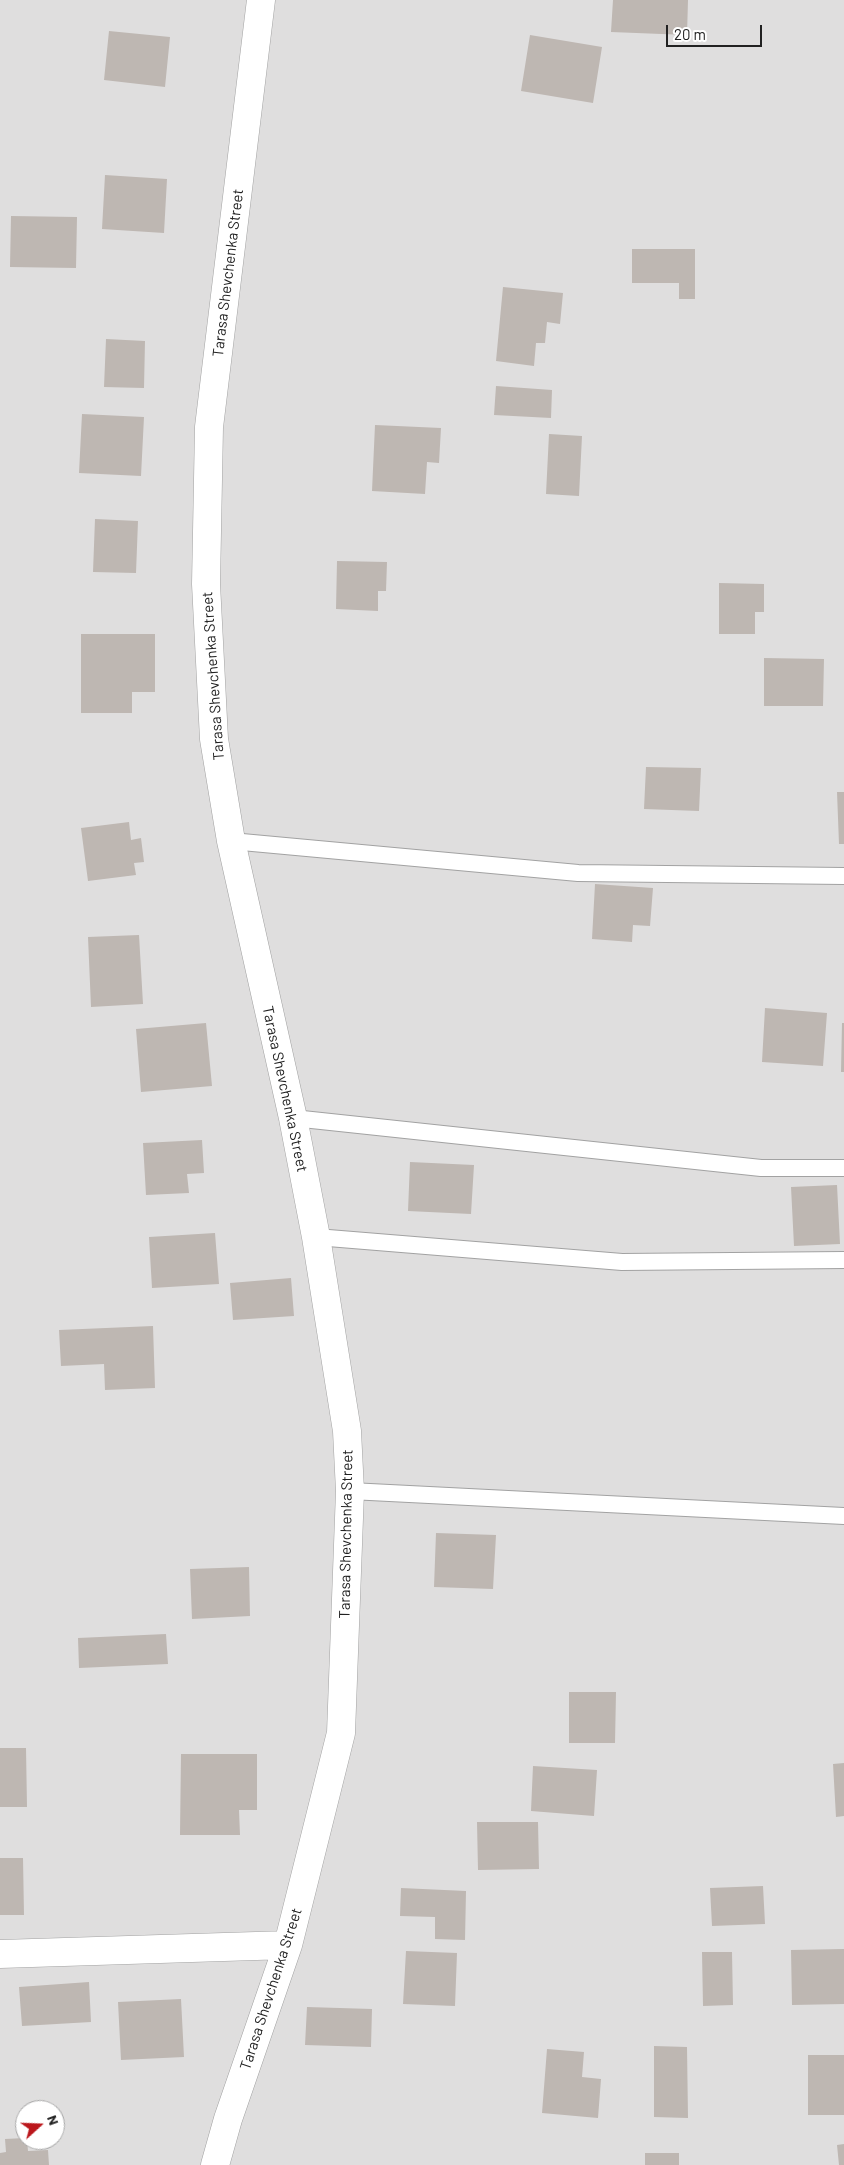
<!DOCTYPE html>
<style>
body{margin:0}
#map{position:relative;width:844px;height:2165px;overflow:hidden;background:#f0eee9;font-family:Barlow,sans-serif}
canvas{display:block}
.north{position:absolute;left:15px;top:2100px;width:50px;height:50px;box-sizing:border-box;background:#fff;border:1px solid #a6a6a6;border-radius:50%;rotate:70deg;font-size:14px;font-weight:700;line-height:20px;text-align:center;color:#212121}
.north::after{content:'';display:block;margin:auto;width:18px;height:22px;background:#bb171c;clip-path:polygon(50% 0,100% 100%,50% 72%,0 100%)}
.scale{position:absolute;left:666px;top:25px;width:96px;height:22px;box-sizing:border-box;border:2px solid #212121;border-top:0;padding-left:6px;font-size:15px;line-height:18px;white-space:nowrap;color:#212121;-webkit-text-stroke:4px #fff;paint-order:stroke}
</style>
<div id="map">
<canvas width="844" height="2165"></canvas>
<div class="north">N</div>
<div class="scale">20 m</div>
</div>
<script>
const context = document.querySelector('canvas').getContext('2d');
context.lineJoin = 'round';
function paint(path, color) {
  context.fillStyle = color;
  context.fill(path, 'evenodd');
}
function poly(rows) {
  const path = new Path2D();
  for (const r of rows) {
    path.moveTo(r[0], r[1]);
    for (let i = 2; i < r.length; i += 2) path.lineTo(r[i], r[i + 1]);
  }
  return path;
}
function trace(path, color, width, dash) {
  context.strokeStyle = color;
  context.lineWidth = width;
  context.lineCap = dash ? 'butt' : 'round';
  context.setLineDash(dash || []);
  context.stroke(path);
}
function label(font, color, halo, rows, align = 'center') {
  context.font = font + ' Barlow,sans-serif';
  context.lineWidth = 4;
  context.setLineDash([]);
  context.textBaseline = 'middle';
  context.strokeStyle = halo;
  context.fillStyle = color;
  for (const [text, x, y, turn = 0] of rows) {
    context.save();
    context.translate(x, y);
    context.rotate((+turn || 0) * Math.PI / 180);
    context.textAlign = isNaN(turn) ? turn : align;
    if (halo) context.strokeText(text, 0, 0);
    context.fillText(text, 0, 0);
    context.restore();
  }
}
paint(poly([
 [0,0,844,0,844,2165,0,2165],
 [25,2110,55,2110,55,2140,25,2140]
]), '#dfdede');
paint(poly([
 [613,0,688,0,687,35,611,32],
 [109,31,170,37,165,87,104,80],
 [530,35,602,47,593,103,521,91],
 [105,175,167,179,164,233,102,229],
 [11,216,77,217,76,268,10,267],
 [632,249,695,249,695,299,679,299,679,283,632,283],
 [503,287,563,293,560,324,547,322,545,343,536,343,534,366,496,361],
 [106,339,145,341,144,388,104,387],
 [496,386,552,390,551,418,494,415],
 [82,414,144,417,141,476,79,473],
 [375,425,441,428,439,463,427,462,425,494,372,491],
 [549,434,582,436,579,496,546,494],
 [95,519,138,521,136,573,93,572],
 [337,561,387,562,386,591,378,591,378,611,336,609],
 [719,583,764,584,764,612,755,612,755,634,719,634],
 [81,634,155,634,155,692,132,692,132,713,81,713],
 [764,658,824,659,823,706,764,706],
 [646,767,701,768,699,811,644,809],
 [837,792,844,792,844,844,839,844],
 [129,822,131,840,141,838,144,862,134,863,136,875,88,881,81,828],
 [595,884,653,888,650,926,633,925,632,942,592,939],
 [139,935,143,1004,91,1007,88,937],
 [765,1008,827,1013,823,1066,762,1062],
 [206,1023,212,1086,141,1092,136,1029],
 [842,1023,844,1023,844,1072,841,1072],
 [202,1140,204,1173,187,1174,189,1193,146,1195,143,1143],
 [410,1162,474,1165,471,1214,408,1211],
 [837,1185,840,1244,794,1246,791,1187],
 [215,1233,219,1284,152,1288,149,1237],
 [291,1278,294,1316,233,1320,230,1283],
 [153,1326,155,1388,105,1390,104,1364,61,1366,59,1330],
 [436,1533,496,1535,493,1589,434,1587],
 [249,1567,250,1616,192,1619,190,1569],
 [166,1634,168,1664,79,1668,78,1638],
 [569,1692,616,1692,615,1743,569,1743],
 [0,1748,26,1748,27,1807,0,1807],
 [181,1754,257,1754,257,1810,239,1810,240,1835,180,1835],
 [844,1763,844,1816,836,1817,833,1764],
 [533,1766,597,1770,594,1816,531,1811],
 [477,1822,538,1822,539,1869,478,1870],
 [0,1858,23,1858,24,1915,0,1915],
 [763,1886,765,1924,712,1926,710,1888],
 [401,1888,466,1891,465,1940,435,1939,435,1917,400,1916],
 [844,1949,844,2004,792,2005,791,1950],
 [406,1951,457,1953,455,2006,403,2004],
 [702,1952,732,1952,733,2005,703,2006],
 [89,1982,91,2022,22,2026,19,1987],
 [181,1999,184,2057,121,2060,118,2002],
 [307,2007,372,2009,371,2047,305,2045],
 [654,2046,687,2047,688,2118,654,2117],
 [547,2049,584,2052,582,2077,601,2079,598,2118,542,2113],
 [808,2055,844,2055,844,2115,808,2115],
 [25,2138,27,2140,28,2151,48,2150,49,2165,0,2165,0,2153,6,2152,5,2139],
 [844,2144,844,2165,839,2165,837,2145],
 [645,2153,679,2153,679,2165,645,2165]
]), '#beb7b2');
const lane = poly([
 [231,841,578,873,844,876],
 [293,1118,761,1168,844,1168],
 [316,1237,622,1262,844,1260],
 [350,1491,844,1516]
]);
const street = poly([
 [0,1954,288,1945],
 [215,2165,228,2119,288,1945,341,1733,350,1491,347,1431,316,1237,293,1118,231,841,214,739,206,584,209,427,261,0]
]);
trace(lane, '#a2a2a2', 18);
trace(street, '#a2a2a2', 29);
trace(lane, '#fff', 16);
trace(street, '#fff', 28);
label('15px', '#212121', '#fff', [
 ["Tarasa Shevchenka Street",228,273,-83],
 ["Tarasa Shevchenka Street",213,676,-94],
 ["Tarasa Shevchenka Street",285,1089,78],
 ["Tarasa Shevchenka Street",346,1534,-89],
 ["Tarasa Shevchenka Street",271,1989,-72]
]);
</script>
